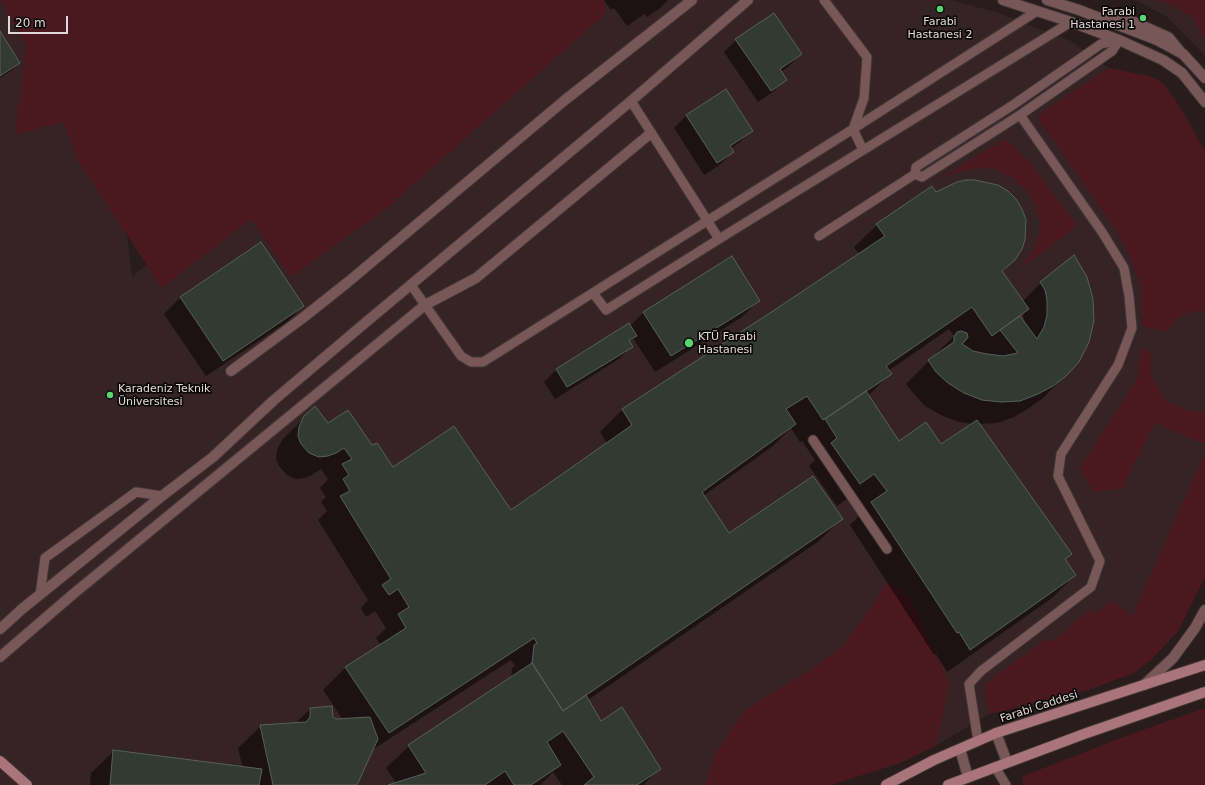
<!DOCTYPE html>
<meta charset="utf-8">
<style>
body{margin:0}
#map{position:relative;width:1205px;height:785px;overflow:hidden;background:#281c1d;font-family:"DejaVu Sans",sans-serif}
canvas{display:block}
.scale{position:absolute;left:8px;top:16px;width:60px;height:18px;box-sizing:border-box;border:2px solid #e0d8d8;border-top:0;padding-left:5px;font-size:12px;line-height:14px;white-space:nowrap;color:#e0d8d8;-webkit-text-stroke:3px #0d0808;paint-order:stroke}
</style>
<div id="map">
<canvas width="1205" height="785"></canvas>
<div class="scale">20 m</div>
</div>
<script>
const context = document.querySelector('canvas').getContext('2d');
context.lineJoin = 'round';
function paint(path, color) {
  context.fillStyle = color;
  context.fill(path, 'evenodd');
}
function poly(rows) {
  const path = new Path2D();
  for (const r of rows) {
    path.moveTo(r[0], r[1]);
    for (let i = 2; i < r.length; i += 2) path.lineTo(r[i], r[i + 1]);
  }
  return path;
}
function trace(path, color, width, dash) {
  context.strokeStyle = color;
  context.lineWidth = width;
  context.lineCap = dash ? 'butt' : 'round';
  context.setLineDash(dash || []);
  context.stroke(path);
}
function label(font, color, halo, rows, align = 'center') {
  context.font = font + ' "DejaVu Sans",sans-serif';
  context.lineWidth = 3.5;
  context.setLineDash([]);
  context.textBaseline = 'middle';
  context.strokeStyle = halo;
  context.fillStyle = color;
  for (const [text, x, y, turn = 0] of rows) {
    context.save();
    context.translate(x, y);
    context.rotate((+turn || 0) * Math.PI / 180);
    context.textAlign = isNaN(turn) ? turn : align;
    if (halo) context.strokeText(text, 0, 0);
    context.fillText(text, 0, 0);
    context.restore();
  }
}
paint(poly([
 [0,0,102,38,132,277,466,0,950,0,996,12,1071,41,1109,68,1149,76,1163,83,1180,107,1205,151,1205,577,1178,631,1150,661,1134,673,1088,690,990,714,935,746,900,763,831,785,0,785],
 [1131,0,1205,0,1205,55,1167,17,1138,1]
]), '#352325');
paint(poly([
 [0,0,604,0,606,13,388,207,291,277,251,219,162,288,80,164,63,122,15,135,26,44],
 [1160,0,1205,0,1205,41,1196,21,1175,7],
 [1109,68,1149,76,1163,83,1180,107,1205,151,1205,311,1190,312,1174,321,1167,332,1142,326,1141,288,1128,252,1115,228,1039,120,1041,113],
 [1005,139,1032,165,1077,226,1021,268,1035,247,1039,235,1040,222,1036,206,1026,190,1013,178,996,169,984,168,969,169,959,172,939,179],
 [1140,348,1151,352,1151,377,1165,400,1186,410,1205,413,1205,444,1155,423,1122,488,1093,492,1080,468,1137,380],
 [1205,453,1205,577,1178,631,1150,661,1134,673,1088,690,990,714,986,701,985,684,1047,638,1052,642,1089,610,1094,615,1111,601,1132,616],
 [887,581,909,597,949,682,941,727,935,746,900,763,831,785,705,785,715,755,745,710,812,669,842,647,875,602],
 [1205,708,1205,785,1022,785,1023,776,1134,733]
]), '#4b1820');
paint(poly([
 [604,0,668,0,660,8,647,17,644,14,627,26,614,8,611,10],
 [0,32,19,63,11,71,0,78],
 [736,40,801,54,788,67,781,72,786,79,773,92,758,102,724,52],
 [687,115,751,131,739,143,730,149,732,152,720,165,704,175,674,128],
 [936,193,1014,260,1002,272,1023,301,1041,283,1074,257,1066,375,1043,398,1029,408,1014,417,997,423,979,424,1075,575,1052,598,947,672,936,654,934,655,850,525,863,512,851,496,837,506,809,466,815,460,802,441,800,442,791,428,773,446,703,496,729,534,841,519,819,541,588,700,601,722,659,769,643,785,562,785,553,772,540,785,392,785,396,783,386,768,409,746,511,678,512,668,515,666,511,660,372,750,356,785,90,785,91,773,114,751,243,768,238,748,261,726,295,724,310,709,332,717,336,720,343,720,323,690,345,668,381,645,376,638,386,628,375,611,366,617,361,608,368,600,318,520,327,511,321,502,326,497,320,488,328,479,321,469,312,475,305,478,296,479,287,475,279,466,276,459,277,450,282,440,305,417,327,424,372,447,393,468,510,511,607,444,600,432,622,410,774,312,859,254,854,247,877,225],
 [1023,314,1025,325,1019,317],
 [949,329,954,336,906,384,914,394,925,406,941,415,959,422,973,424,941,446,899,443,868,396,890,374,888,371],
 [261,243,303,306,287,322,206,376,164,314,180,298],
 [758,301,742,317,655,372,633,338,629,342,632,346,619,359,555,399,544,382,556,370,630,326,644,312]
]), '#0007');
const building = poly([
 [774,13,802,54,780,69,787,80,771,91,735,39,774,13],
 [0,31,20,63,0,76,0,31],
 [726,89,753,131,730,146,734,152,717,163,686,115,726,89],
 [966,180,975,180,998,185,1008,191,1016,199,1022,209,1026,220,1025,240,1022,249,1015,260,1002,271,1029,309,992,336,972,307,886,366,892,374,823,420,807,396,786,409,796,424,702,492,729,533,813,476,843,519,563,711,532,663,534,645,537,643,534,638,389,733,345,667,406,628,398,614,409,607,398,589,389,595,382,585,391,579,340,496,350,491,343,479,349,475,342,464,352,459,344,448,336,453,328,456,319,457,309,453,301,444,298,436,299,427,304,416,315,406,328,423,348,410,372,445,377,443,393,467,454,426,511,510,632,425,622,409,773,311,885,236,876,224,932,186,936,192,957,182,966,180],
 [261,242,304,306,223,361,180,297,261,242],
 [1074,255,1087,277,1093,299,1094,321,1089,342,1079,362,1066,376,1053,386,1038,394,1020,401,1001,402,982,400,964,393,948,383,936,372,928,360,954,342,954,337,957,332,961,331,967,333,968,337,966,340,962,344,973,351,987,354,1003,356,1018,353,1000,330,1020,316,1037,339,1044,327,1047,315,1047,300,1045,290,1040,282,1074,255],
 [732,256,760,301,671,356,643,312,732,256],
 [629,323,637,336,629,340,633,347,567,387,556,369,629,323],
 [866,391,899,441,926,422,941,444,977,420,1072,554,1065,559,1076,575,970,650,959,632,957,633,871,502,887,491,874,474,860,484,831,443,837,438,825,419,866,391],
 [532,663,563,711,586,695,601,721,622,707,661,769,637,785,584,785,594,777,563,731,547,742,561,765,531,785,514,785,505,771,485,785,388,785,426,773,408,745,532,663],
 [332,706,333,717,336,719,370,717,378,739,357,785,273,785,260,725,306,722,310,717,310,708,332,706],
 [113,750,262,769,259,785,110,785,113,750]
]);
paint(building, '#323b32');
trace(building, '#576157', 1);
const lane = poly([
 [824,0,867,57,864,98,853,129,863,150],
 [1106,19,1131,20,1169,37,1182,53],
 [631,101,719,239],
 [915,174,916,167,1013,105,1101,44,1119,40],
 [819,236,915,174,922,177,1020,115,1112,51,1119,40],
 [411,285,461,356,471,362,483,362,853,129,1037,11],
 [593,293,606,310,719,239,1071,22],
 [813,440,887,549],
 [40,595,45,558,136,492,162,496],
 [978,741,969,684,981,671,1091,587,1100,561,1058,476,1061,454,1118,365,1132,328,1129,296,1124,268,1102,232,1020,115],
 [995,767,1006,785]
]);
const street = poly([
 [1003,0,1071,22,1119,40,1163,60,1182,73,1205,102],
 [1047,0,1079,10,1157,40,1183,54,1205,78],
 [231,371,304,317,348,282,565,100,692,0],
 [0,629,22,609,162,496,213,457,274,400,365,323,631,101,748,0],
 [0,657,72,595,425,305,476,278,651,133],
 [1144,685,1173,658,1195,628,1205,610],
 [996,733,1007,762],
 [960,749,968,777]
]);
const secondary = poly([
 [0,761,27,785],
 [886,785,934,760,996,733,1205,665],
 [948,785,1084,734,1205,692]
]);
trace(lane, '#423637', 11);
trace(street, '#423637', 12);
trace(secondary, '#423637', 12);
trace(lane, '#785759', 9);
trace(street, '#785759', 10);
trace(secondary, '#aa757a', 10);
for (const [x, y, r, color] of [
 [940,9,4,"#59d56f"],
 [1143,18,4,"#59d56f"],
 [689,343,5,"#59d56f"],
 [110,395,4,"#59d56f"]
]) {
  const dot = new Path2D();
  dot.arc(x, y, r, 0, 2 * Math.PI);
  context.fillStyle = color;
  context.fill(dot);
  trace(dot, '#0d0808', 1.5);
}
label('11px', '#e0d8d8', '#0d0808', [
 ["Farabi",1135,12,"right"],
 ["Hastanesi 1",1135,25,"right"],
 ["Farabi",940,22,"center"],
 ["Hastanesi 2",940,35,"center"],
 ["KTÜ Farabi",698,337],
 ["Hastanesi",698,350],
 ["Karadeniz Teknik",118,389],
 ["Üniversitesi",118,402]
], 'left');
label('11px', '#e0d8d8', '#0d0808', [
 ["Farabi Caddesi",1039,707,-18]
]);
</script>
